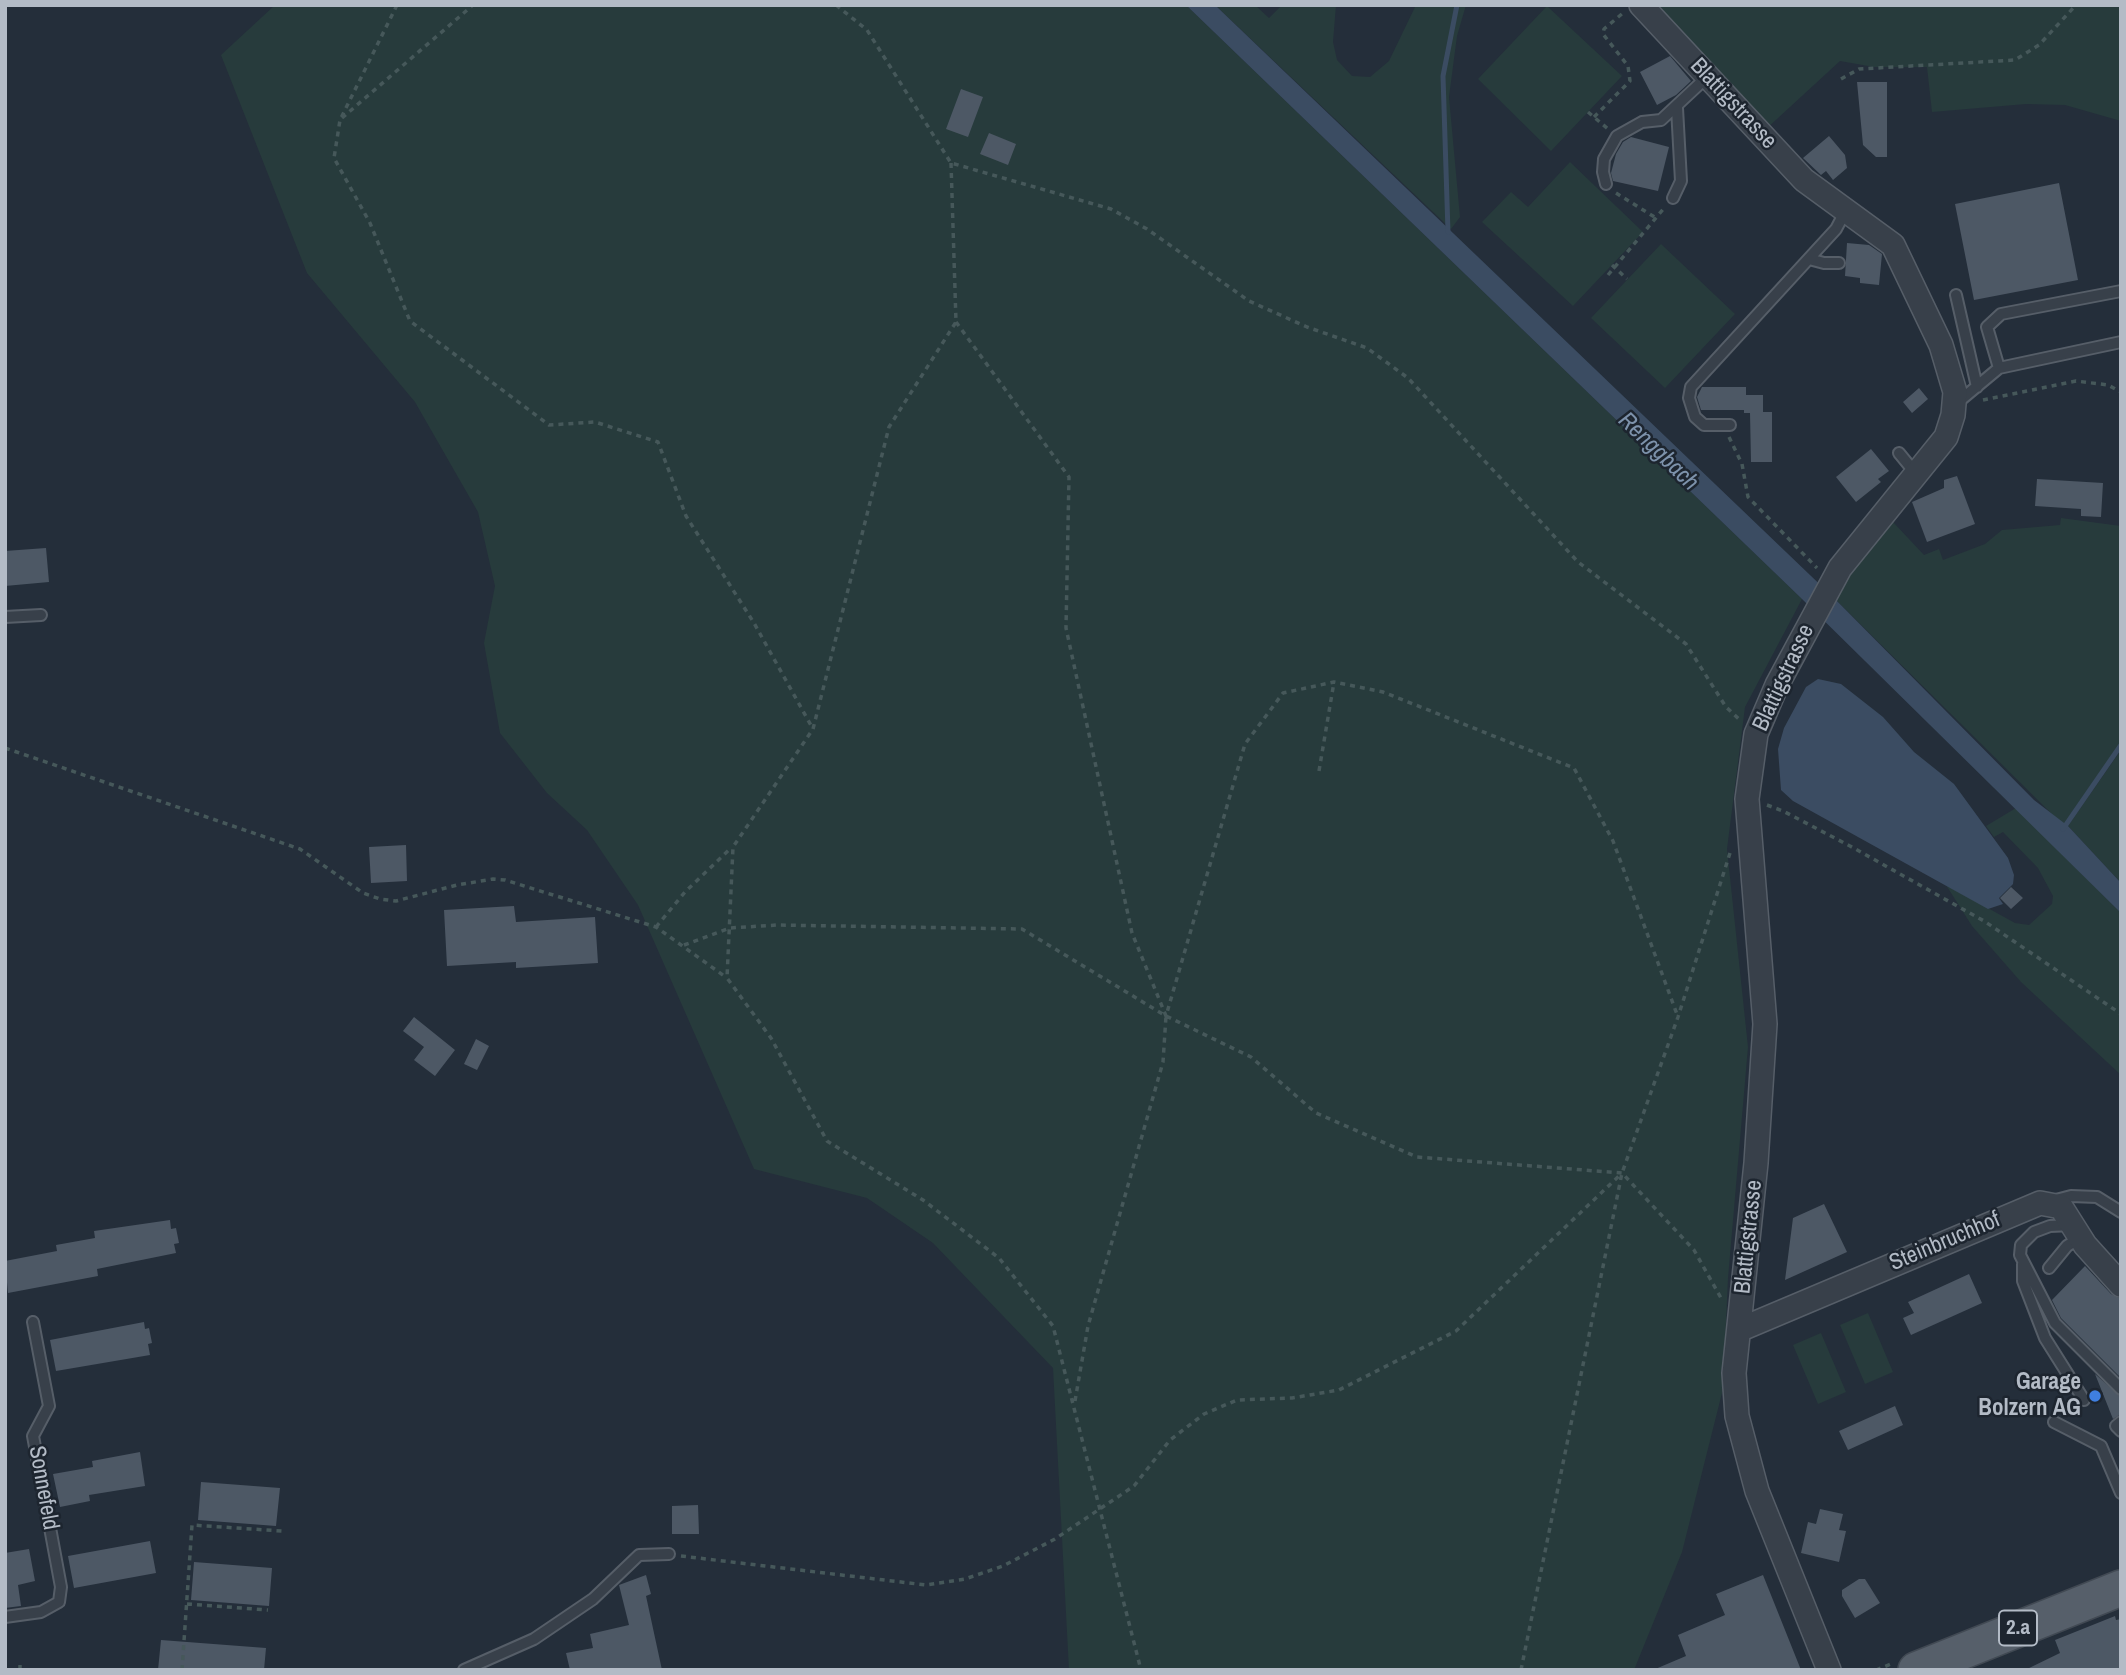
<!DOCTYPE html>
<style>
body{margin:0}
#map{position:relative;width:2126px;height:1675px;overflow:hidden;background:#242e3a;font-family:"Archivo Narrow",sans-serif}
canvas{display:block}
.frame{position:absolute;inset:0;border:7px solid #b3bbc6;pointer-events:none}
</style>
<div id="map">
<canvas width="2126" height="1675"></canvas>
<div class="frame"></div>
</div>
<script>
const context = document.querySelector('canvas').getContext('2d');
context.lineJoin = 'round';
function paint(path, color) {
  context.fillStyle = color;
  context.fill(path, 'evenodd');
}
function poly(rows) {
  const path = new Path2D();
  for (const r of rows) {
    path.moveTo(r[0], r[1]);
    for (let i = 2; i < r.length; i += 2) path.lineTo(r[i], r[i + 1]);
  }
  return path;
}
function trace(path, color, width, dash) {
  context.strokeStyle = color;
  context.lineWidth = width;
  context.lineCap = dash ? 'butt' : 'round';
  context.setLineDash(dash || []);
  context.stroke(path);
}
function label(font, color, halo, rows, align = 'center') {
  context.font = font + ' "Archivo Narrow",sans-serif';
  context.lineWidth = 5;
  context.setLineDash([]);
  context.textBaseline = 'middle';
  context.strokeStyle = halo;
  context.fillStyle = color;
  for (const [text, x, y, turn = 0] of rows) {
    context.save();
    context.translate(x, y);
    context.rotate((+turn || 0) * Math.PI / 180);
    context.textAlign = isNaN(turn) ? turn : align;
    if (halo) context.strokeText(text, 0, 0);
    context.fillText(text, 0, 0);
    context.restore();
  }
}
paint(poly([
 [275,5,1186,5,1802,599,1745,707,1727,849,1748,1047,1728,1278,1723,1389,1682,1552,1634,1670,1069,1670,1053,1368,933,1243,867,1198,754,1169,638,905,587,830,547,793,500,733,484,643,495,586,478,512,415,402,307,273,221,55],
 [1215,5,1255,5,1269,18,1282,5,1336,5,1333,42,1337,60,1352,76,1370,77,1389,61,1416,5,1466,5,1457,36,1449,97,1460,217,1451,229],
 [1653,5,2121,5,2121,121,2065,105,2026,104,1932,112,1927,67,1874,67,1840,61,1765,130],
 [1547,6,1622,76,1551,151,1478,79],
 [1570,162,1643,232,1573,306,1482,222,1511,192,1528,207],
 [1661,244,1735,314,1665,388,1591,318],
 [2061,518,2121,526,2121,742,2063,825,1834,598,1883,527,1893,522,1924,555,1939,549,1943,560,1985,544,2002,530,2060,525],
 [2121,750,2121,883,2068,826],
 [2016,808,2121,913,2121,1075,2021,982,1972,926,1946,885,2015,923,2029,925,2052,904,2053,896,2038,868,2003,832,1994,837,1986,826],
 [1868,1313,1893,1372,1865,1384,1840,1325],
 [1821,1333,1846,1392,1818,1404,1793,1345]
]), '#273b3c');
paint(poly([
 [1186,5,1215,5,1834,598,2034,800,2068,826,2121,883,2121,913,1802,599],
 [1818,679,1841,684,1883,717,1914,752,1954,784,2008,858,2014,875,2013,884,1999,898,2003,904,1988,909,1793,801,1781,790,1778,749,1784,728,1806,687]
]), '#3b4c62');
trace(poly([
 [1448,232,1443,76,1457,5],
 [2063,829,2121,745]
]), '#3b4c62', 5);
paint(poly([
 [1670,56,1691,81,1676,95,1657,105,1640,72],
 [1857,82,1887,82,1887,157,1876,157,1863,145],
 [961,89,983,97,968,137,946,129],
 [989,133,1016,144,1008,165,980,154],
 [1829,136,1845,155,1847,168,1833,180,1826,171,1821,175,1803,158],
 [1631,137,1669,147,1658,191,1613,181,1611,173,1616,154,1623,142],
 [2059,183,2078,280,1974,300,1955,204],
 [1847,243,1869,245,1882,254,1879,285,1860,283,1860,278,1845,276],
 [1702,387,1746,387,1746,395,1763,395,1763,412,1772,412,1772,462,1751,462,1750,413,1744,413,1744,410,1701,410,1697,397],
 [1919,388,1928,399,1912,413,1903,402],
 [1871,449,1889,471,1878,479,1881,482,1856,502,1836,477],
 [1957,476,1975,524,1927,542,1912,502,1944,488,1944,480],
 [2037,479,2103,483,2101,517,2081,516,2081,509,2035,506],
 [46,548,49,582,5,586,5,551],
 [406,845,407,881,371,883,369,847],
 [2011,887,2023,898,2011,909,2000,898],
 [514,906,516,922,595,917,598,963,516,968,516,962,447,966,444,910],
 [414,1017,455,1050,435,1076,414,1060,424,1047,403,1031],
 [476,1039,489,1046,477,1070,464,1064],
 [1824,1204,1847,1252,1785,1280,1793,1218],
 [170,1220,171,1229,176,1228,179,1243,174,1244,176,1253,97,1269,98,1276,8,1293,5,1261,57,1251,56,1245,95,1238,94,1231],
 [2085,1266,2111,1294,2121,1299,2121,1378,2061,1318,2052,1300],
 [1969,1274,1982,1303,1911,1335,1903,1318,1914,1313,1908,1302],
 [144,1322,145,1329,149,1328,152,1343,148,1344,150,1355,56,1371,50,1340],
 [2095,1374,2121,1397,2121,1414,2113,1419],
 [1895,1406,1903,1425,1848,1450,1839,1431],
 [140,1452,145,1486,89,1495,90,1501,60,1507,53,1474,93,1467,92,1461],
 [201,1482,280,1488,276,1526,198,1520],
 [698,1505,699,1534,672,1534,672,1506],
 [1820,1509,1843,1514,1839,1530,1846,1531,1839,1562,1801,1553,1808,1522,1816,1524],
 [150,1541,156,1573,74,1588,68,1556],
 [29,1549,35,1581,18,1585,21,1606,5,1608,5,1553],
 [194,1562,272,1568,269,1606,191,1600],
 [646,1575,651,1594,646,1596,662,1670,570,1670,566,1653,593,1648,590,1634,629,1625,619,1585],
 [1763,1575,1801,1670,1653,1670,1686,1656,1678,1635,1725,1615,1716,1594],
 [1859,1579,1865,1579,1880,1603,1855,1618,1842,1596,1842,1590],
 [2115,1616,2116,1620,2121,1619,2121,1670,2025,1670,2060,1653,2055,1640],
 [161,1640,266,1648,264,1670,158,1670]
]), '#4d5865');
const service = poly([
 [1606,184,1603,172,1604,159,1617,136,1642,122,1661,120,1707,77],
 [1673,198,1681,181,1677,108],
 [1809,259,1824,263,1839,263],
 [1956,295,1977,387],
 [1999,368,1987,327,2001,314,2121,291],
 [1957,403,1999,368,2121,342],
 [1730,425,1704,425,1695,417,1689,398,1691,387,1836,229,1845,212],
 [1899,453,1917,475],
 [5,617,41,615],
 [2052,1201,2071,1196,2097,1197,2121,1212],
 [2073,1225,2050,1226,2034,1232,2021,1245,2020,1255,2055,1323,2121,1389],
 [2023,1264,2023,1281,2045,1338,2084,1400],
 [2049,1268,2067,1246,2081,1237],
 [2054,1422,2101,1446,2121,1493],
 [2121,1422,2116,1426,2121,1431],
 [5,1617,41,1612,59,1602,61,1587,33,1436,49,1406,33,1322],
 [464,1670,534,1639,593,1599,639,1555,669,1554]
]);
const minor = poly([
 [1641,5,1804,180,1893,245,1941,345,1955,392,1953,415,1946,437,1840,568,1777,685,1756,734,1747,799,1765,1024,1756,1163,1734,1373,1737,1416,1757,1491,1829,1670],
 [1739,1330,2040,1203,2061,1207,2085,1245,2121,1285]
]);
const primary = poly([
 [1916,1670,2121,1588]
]);
trace(service, '#565e68', 14);
trace(minor, '#565e68', 26);
trace(primary, '#414953', 38);
trace(poly([
 [397,5,340,120,334,158,370,223,410,321,549,425,595,422,658,442,686,516,754,623,813,729],
 [836,5,867,30,951,163,1111,209,1147,229,1249,301,1307,327,1367,348,1408,378,1578,562,1686,644,1726,707,1740,720],
 [1841,79,1859,69,2015,60,2039,45,2076,5],
 [1588,112,1608,129],
 [1594,117,1630,81,1628,66,1603,34,1604,29,1623,13],
 [342,118,473,5],
 [951,163,956,322,889,427,813,729,733,847,727,978,771,1038,827,1141,923,1200,999,1258,1053,1326,1141,1670],
 [1616,193,1656,218],
 [1612,265,1627,279],
 [1608,275,1665,207],
 [956,322,1069,477,1066,628,1132,933,1166,1016,1245,744,1283,693,1334,682,1383,692,1574,768,1613,841,1678,1017],
 [1983,400,2076,381,2108,385,2121,392],
 [1729,437,1742,464,1748,497,1817,568],
 [5,748,300,849,363,893,380,899,396,901,457,885,493,879,505,880,656,927,727,978],
 [1319,771,1334,682],
 [1767,805,1783,811,1850,846,1984,921,2121,1014],
 [656,927,685,892,731,848],
 [684,945,730,928,777,925,1022,929,1166,1016,1251,1057,1316,1113,1417,1157,1622,1173,1694,1250,1721,1298],
 [1075,1401,1088,1326,1163,1062,1166,1016],
 [681,1556,926,1585,965,1579,1003,1566,1055,1539,1134,1486,1170,1440,1204,1414,1237,1400,1292,1398,1339,1390,1456,1331,1620,1175],
 [187,1604,268,1610],
 [20,1670,20,1663],
 [182,1670,192,1525,282,1531],
 [1521,1670,1622,1173,1678,1017,1730,853],
 [1876,1670,1891,1664]
]), '#46585a', 3.5, [5, 5]);
trace(service, '#38404a', 10);
trace(minor, '#38404a', 23);
trace(primary, '#565f6a', 35);
for (const [x, y, r, color] of [
 [2095,1396,7,"#3f7fe0"]
]) {
  const dot = new Path2D();
  dot.arc(x, y, r, 0, 2 * Math.PI);
  context.fillStyle = color;
  context.fill(dot);
  trace(dot, '#1d252f', 2.5);
}
for (const [x, y, w] of [
 [2018,1628,38]
]) {
  const box = new Path2D();
  box.roundRect(x - w / 2, y - 17.5, w, 35, 5);
  context.fillStyle = '#1d252f';
  context.fill(box);
  trace(box, '#b3bbc6', 2);
}
label('bold 21px', '#b3bbc6', null, [
 ["2.a",2018,1628]
]);
label('23px', '#b3bbc6', '#1d252f', [
 ["Blattigstrasse",1733,104,47],
 ["Blattigstrasse",1784,678,-65],
 ["Blattigstrasse",1749,1237,-84],
 ["Steinbruchhof",1945,1242,-23],
 ["Sonnefeld",43,1488,80]
]);
label('bold 23px', '#b3bbc6', '#1d252f', [
 ["Garage",2081,1383],
 ["Bolzern AG",2081,1409]
], 'right');
label('italic 24px', '#7d92ab', '#1d252f', [
 ["Renggbach",1658,452,44]
]);
</script>
